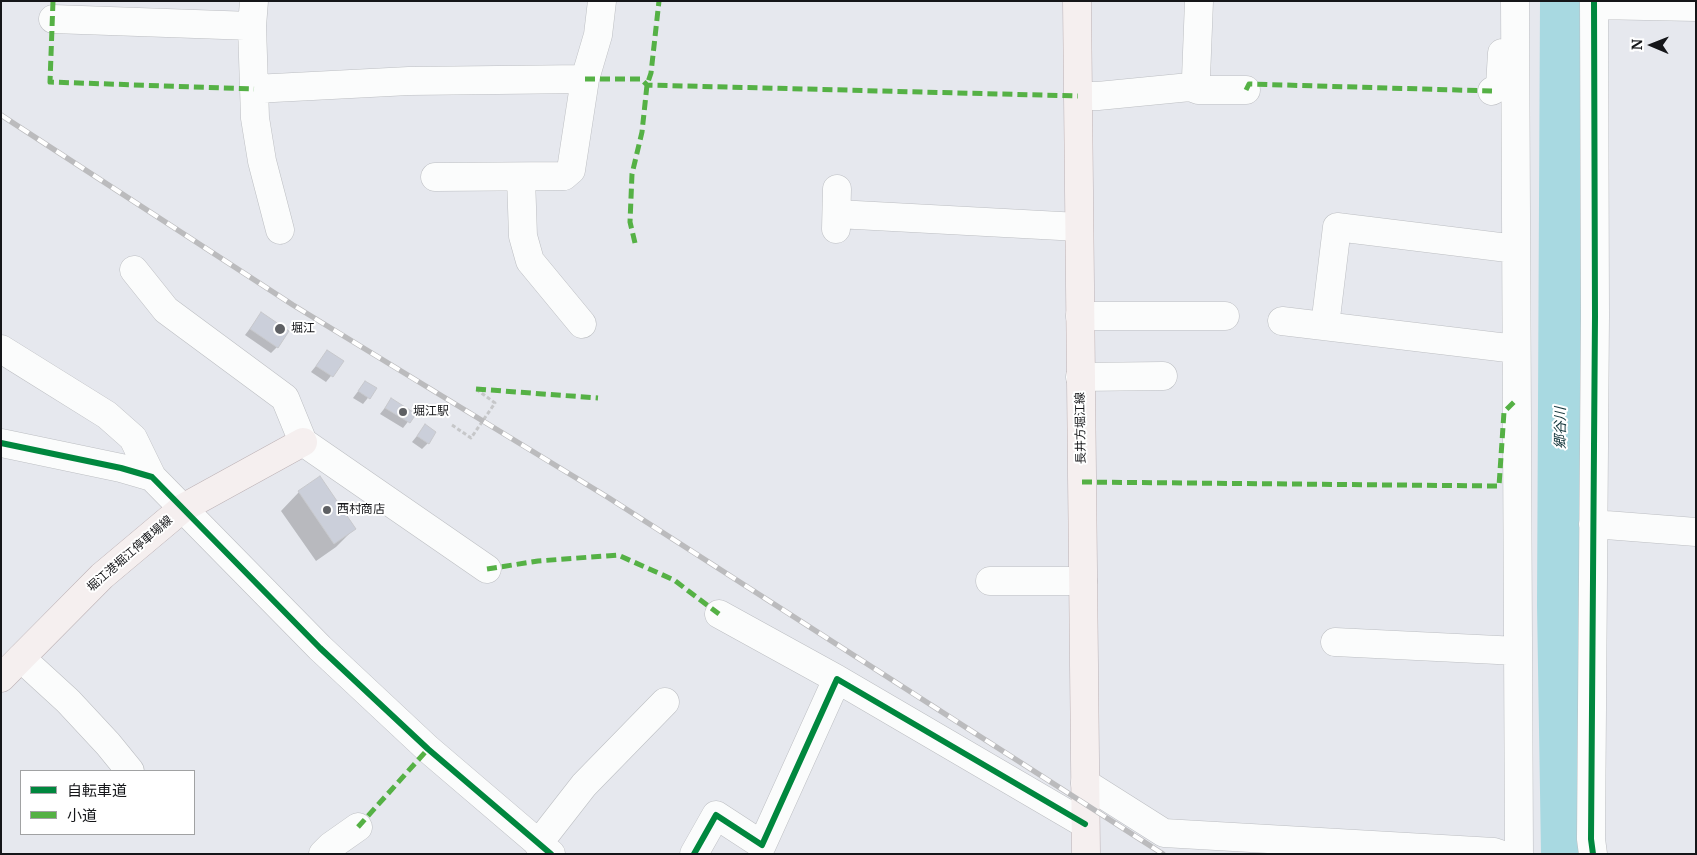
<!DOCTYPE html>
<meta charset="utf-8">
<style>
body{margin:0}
#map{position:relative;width:1697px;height:855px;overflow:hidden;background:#e6e8ee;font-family:Merriweather,"Noto Sans JP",serif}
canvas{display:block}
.frame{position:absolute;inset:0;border:2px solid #151619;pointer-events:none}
.legend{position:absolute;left:20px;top:770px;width:175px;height:65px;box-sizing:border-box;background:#fff;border:1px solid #a1a2a3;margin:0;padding:6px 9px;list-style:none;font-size:15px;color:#151619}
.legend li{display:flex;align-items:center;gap:10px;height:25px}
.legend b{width:25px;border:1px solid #a1a2a3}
.north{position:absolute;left:1627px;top:20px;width:50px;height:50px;-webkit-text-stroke:4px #fff;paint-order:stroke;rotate:271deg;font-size:14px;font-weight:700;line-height:20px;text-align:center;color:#151619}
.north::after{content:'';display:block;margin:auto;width:18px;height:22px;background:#151619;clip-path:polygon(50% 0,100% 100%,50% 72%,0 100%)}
</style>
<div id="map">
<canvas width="1697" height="855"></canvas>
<div class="frame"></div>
<ul class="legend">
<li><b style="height:6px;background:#00873e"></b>自転車道</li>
<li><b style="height:6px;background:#55b145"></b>小道</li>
</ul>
<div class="north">N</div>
</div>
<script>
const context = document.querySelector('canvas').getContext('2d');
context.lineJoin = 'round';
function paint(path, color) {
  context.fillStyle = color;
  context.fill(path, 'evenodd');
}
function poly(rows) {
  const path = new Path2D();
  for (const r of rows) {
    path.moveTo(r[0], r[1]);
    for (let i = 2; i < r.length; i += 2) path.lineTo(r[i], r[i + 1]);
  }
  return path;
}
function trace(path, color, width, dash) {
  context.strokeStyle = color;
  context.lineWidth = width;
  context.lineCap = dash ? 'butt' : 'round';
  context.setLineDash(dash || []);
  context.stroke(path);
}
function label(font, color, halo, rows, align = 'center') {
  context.font = font + ' Merriweather,"Noto Sans JP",serif';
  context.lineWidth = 4;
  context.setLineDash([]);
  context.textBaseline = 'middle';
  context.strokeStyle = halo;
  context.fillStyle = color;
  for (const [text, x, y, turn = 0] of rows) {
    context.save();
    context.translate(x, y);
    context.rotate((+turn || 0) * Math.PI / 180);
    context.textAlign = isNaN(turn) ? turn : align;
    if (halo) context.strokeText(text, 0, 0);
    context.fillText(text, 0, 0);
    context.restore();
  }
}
paint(poly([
 [261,314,277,347,271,353,245,335],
 [328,351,343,361,326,382,311,372],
 [365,382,375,389,363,404,353,398],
 [391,400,414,414,403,428,380,414],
 [425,426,428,443,422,449,412,442],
 [299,492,354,529,336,547,316,561,281,511]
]), '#0003');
trace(poly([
 [1563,1,1560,605,1564,854]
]), '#a8d9e1', 46);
const building = poly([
 [261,312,289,331,278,348,250,329,261,312],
 [327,350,344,361,333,377,316,366,327,350],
 [365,381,377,388,370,399,358,391,365,381],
 [391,398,416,414,410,423,385,408,391,398],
 [425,424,436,432,429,444,417,436,425,424],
 [320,476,356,529,334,544,298,491,320,476]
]);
paint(building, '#cbcfda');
trace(building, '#c7c8cc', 1);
const minor = poly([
 [254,1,252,26,255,118,262,161,280,230],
 [1515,1,1519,854],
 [1594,5,1696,7],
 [53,19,252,26],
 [1190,87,1198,90,1246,90],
 [254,89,409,81,585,79],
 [1492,91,1500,86,1502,53],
 [1078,96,1098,96,1190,87,1196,78,1199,1],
 [435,177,564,176,571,170,585,79,598,35,602,1],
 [521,178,523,236,530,261,582,324],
 [837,214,1079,227],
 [836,229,837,189],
 [134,270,166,310,285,398,303,442,487,569],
 [1080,316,1225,316],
 [1282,321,1516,349],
 [1325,326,1337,227,1516,249],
 [1,349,107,415,133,438,152,477],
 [1080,377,1163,376],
 [1,443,121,468,152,477,320,648,428,749,551,854],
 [1593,524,1696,532],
 [990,581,1083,581],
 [719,614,837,679],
 [1335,642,1518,651],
 [21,658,68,701,108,744,130,771],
 [1085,783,1164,833,1494,852,1500,854],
 [538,844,584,785,665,702],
 [323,854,331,846,358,827],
 [694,854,716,815,762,845,837,679,1085,824],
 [1593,854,1591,839,1595,316,1594,1]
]);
const major = poly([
 [1077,1,1086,854],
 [1,678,102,576,183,508,303,442]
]);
trace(minor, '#bcbec2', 29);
trace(major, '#bcb1b4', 29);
trace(poly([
 [452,425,471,438,495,403,476,389]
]), '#c6c7c9', 3, [4, 2.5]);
trace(minor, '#fbfcfc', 28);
trace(major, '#f5efef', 28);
const rail = poly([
 [1,115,293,305,609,498,1163,854]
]);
trace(rail, '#bbbbbd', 5.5);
trace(rail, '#fff', 4, [11]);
trace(poly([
 [53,1,50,82,254,89],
 [585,79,641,79,647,85,1078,96],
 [1246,90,1249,84,1492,91],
 [635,243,630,222,632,174,642,132,647,85,651,73,659,1],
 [476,389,598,398],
 [1082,482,1499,486,1504,412,1517,399],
 [487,569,538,561,618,555,674,580,719,614],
 [358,827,428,749]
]), '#55b145', 5, [10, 5]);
trace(poly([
 [1,443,121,468,152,477,320,648,428,749,551,854],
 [694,854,716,815,762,845,837,679,1085,824],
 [1593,854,1591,839,1595,316,1594,1]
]), '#00873e', 6);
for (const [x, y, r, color] of [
 [280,329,6,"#5e6064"],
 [403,412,5,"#5e6064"],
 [327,510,5,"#5e6064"]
]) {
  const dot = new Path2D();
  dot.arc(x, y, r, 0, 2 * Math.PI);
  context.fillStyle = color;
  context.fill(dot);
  trace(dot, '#fff', 2);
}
label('12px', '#151619', '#fff', [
 ["堀江",291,329],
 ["堀江駅",413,412],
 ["西村商店",337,510]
], 'left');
label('12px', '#151619', '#fff', [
 ["長井方堀江線",1081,428,-91],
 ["堀江港堀江停車場線",130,554,-41]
]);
label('italic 14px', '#15373c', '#fff', [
 ["郷谷川",1561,428,-90]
]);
</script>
